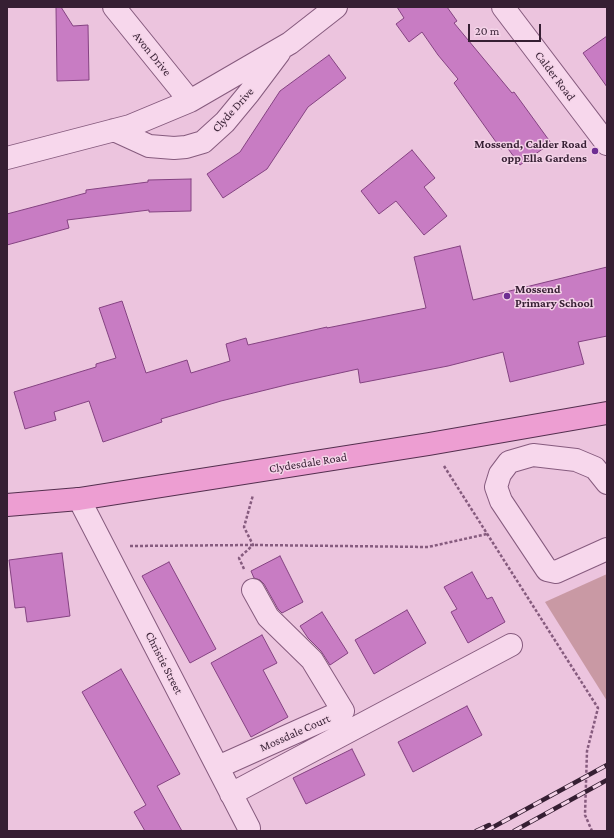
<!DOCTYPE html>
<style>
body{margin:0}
#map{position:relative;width:614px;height:838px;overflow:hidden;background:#ecc4de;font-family:"Crimson Pro",serif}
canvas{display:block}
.frame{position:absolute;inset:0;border:8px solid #361f33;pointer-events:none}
.scale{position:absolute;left:468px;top:24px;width:73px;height:18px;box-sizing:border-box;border:2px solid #361f33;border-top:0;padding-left:5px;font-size:12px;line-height:14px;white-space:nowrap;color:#361f33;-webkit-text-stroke:3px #f4d3e8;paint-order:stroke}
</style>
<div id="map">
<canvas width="614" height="838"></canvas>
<div class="frame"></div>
<div class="scale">20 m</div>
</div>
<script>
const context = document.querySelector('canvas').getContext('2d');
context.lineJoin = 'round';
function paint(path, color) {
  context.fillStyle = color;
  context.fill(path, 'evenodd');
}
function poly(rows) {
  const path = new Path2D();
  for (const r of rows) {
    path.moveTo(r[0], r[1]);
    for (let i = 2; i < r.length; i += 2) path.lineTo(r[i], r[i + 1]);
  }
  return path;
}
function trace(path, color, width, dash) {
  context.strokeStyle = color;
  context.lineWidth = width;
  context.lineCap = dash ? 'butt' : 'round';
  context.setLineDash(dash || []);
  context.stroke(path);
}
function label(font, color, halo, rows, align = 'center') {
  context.font = font + ' "Crimson Pro",serif';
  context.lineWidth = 3;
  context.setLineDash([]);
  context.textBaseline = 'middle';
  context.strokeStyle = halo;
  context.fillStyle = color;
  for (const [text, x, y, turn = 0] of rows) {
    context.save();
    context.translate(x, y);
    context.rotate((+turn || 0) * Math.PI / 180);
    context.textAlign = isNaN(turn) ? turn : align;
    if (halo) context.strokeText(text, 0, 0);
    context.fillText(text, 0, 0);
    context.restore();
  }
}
paint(poly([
 [607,574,607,701,545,602]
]), '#c999a4');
const building = poly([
 [56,7,61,7,73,26,88,25,89,80,57,81,56,7],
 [397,7,447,7,457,21,454,23,512,93,514,92,551,143,520,165,506,146,501,149,454,83,458,79,438,55,422,32,409,42,396,24,404,18,397,7],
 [607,36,607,87,583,53,607,36],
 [329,55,346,78,308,107,267,169,223,198,207,174,240,152,280,91,329,55],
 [412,150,435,178,424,187,447,216,424,235,396,201,379,214,361,191,412,150],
 [191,179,191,211,149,212,149,210,67,220,69,228,7,245,7,214,86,193,86,190,148,182,148,180,191,179],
 [460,246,473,300,607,267,607,336,578,342,584,364,510,382,503,352,448,366,360,383,358,369,290,384,221,401,161,419,162,422,103,442,89,401,54,412,56,420,25,429,14,392,96,367,96,364,116,358,99,308,122,301,146,373,187,360,191,373,230,361,226,344,246,338,248,345,327,327,327,328,426,308,414,257,460,246],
 [62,553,70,616,27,622,25,607,15,608,9,560,62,553],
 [280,556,303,602,282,613,278,609,264,584,260,580,254,578,251,571,280,556],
 [169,562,216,649,190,663,142,576,169,562],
 [472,572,487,599,492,597,505,622,468,643,451,612,457,609,444,587,472,572],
 [407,610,426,643,374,674,355,640,407,610],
 [322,612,348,653,330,665,321,651,308,638,300,626,322,612],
 [262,635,277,663,263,670,288,717,251,737,211,663,262,635],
 [121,669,180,774,157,786,182,831,145,831,134,812,146,805,82,692,121,669],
 [467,706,482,735,413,772,398,742,467,706],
 [352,749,365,775,306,804,293,778,352,749]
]);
paint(building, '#c87cc3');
trace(building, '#844281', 1);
const minor = poly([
 [114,7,190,101],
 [503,7,607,144],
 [114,130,149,146,174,148,186,147,203,142,225,122,249,93,279,53],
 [7,158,130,126,190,101,290,43,336,7],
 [607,483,595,468,576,460,533,455,509,462,500,474,496,487,501,501,547,570,556,572,607,549],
 [79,499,249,828],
 [218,767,343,711,312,660,268,617,253,590],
 [231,794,511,645]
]);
const major = poly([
 [7,505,79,499,429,444,607,413]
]);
trace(minor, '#865b7e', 24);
trace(major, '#542f4f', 24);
trace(poly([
 [444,466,598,708,587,751,585,815,592,831],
 [130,546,253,545,428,547,487,534],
 [244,569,239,558,253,545,244,527,253,495]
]), '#865b7e', 2.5, [3, 2]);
trace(minor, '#f7d7ec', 22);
trace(major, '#ed9ed2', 22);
const rail = poly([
 [476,831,489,825],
 [486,831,607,765],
 [514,831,607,780]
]);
trace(rail, '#361f33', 4.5);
trace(rail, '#f4d3e8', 3, [9]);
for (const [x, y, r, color] of [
 [595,151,4,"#6e2e92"],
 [507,296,4,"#6e2e92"]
]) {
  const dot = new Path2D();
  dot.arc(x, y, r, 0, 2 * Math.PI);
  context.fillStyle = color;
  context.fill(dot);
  trace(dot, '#f4d3e8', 1.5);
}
label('12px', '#361f33', '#f4d3e8', [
 ["Avon Drive",152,54,51],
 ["Calder Road",555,76,53],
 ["Clyde Drive",233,110,-48],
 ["Clydesdale Road",308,463,-9],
 ["Christie Street",164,663,63],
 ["Mossdale Court",295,733,-24]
]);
label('bold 12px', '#361f33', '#f4d3e8', [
 ["Mossend, Calder Road",587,144],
 ["opp Ella Gardens",587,158],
 ["Mossend",515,289,"left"],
 ["Primary School",515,303,"left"]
], 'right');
</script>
